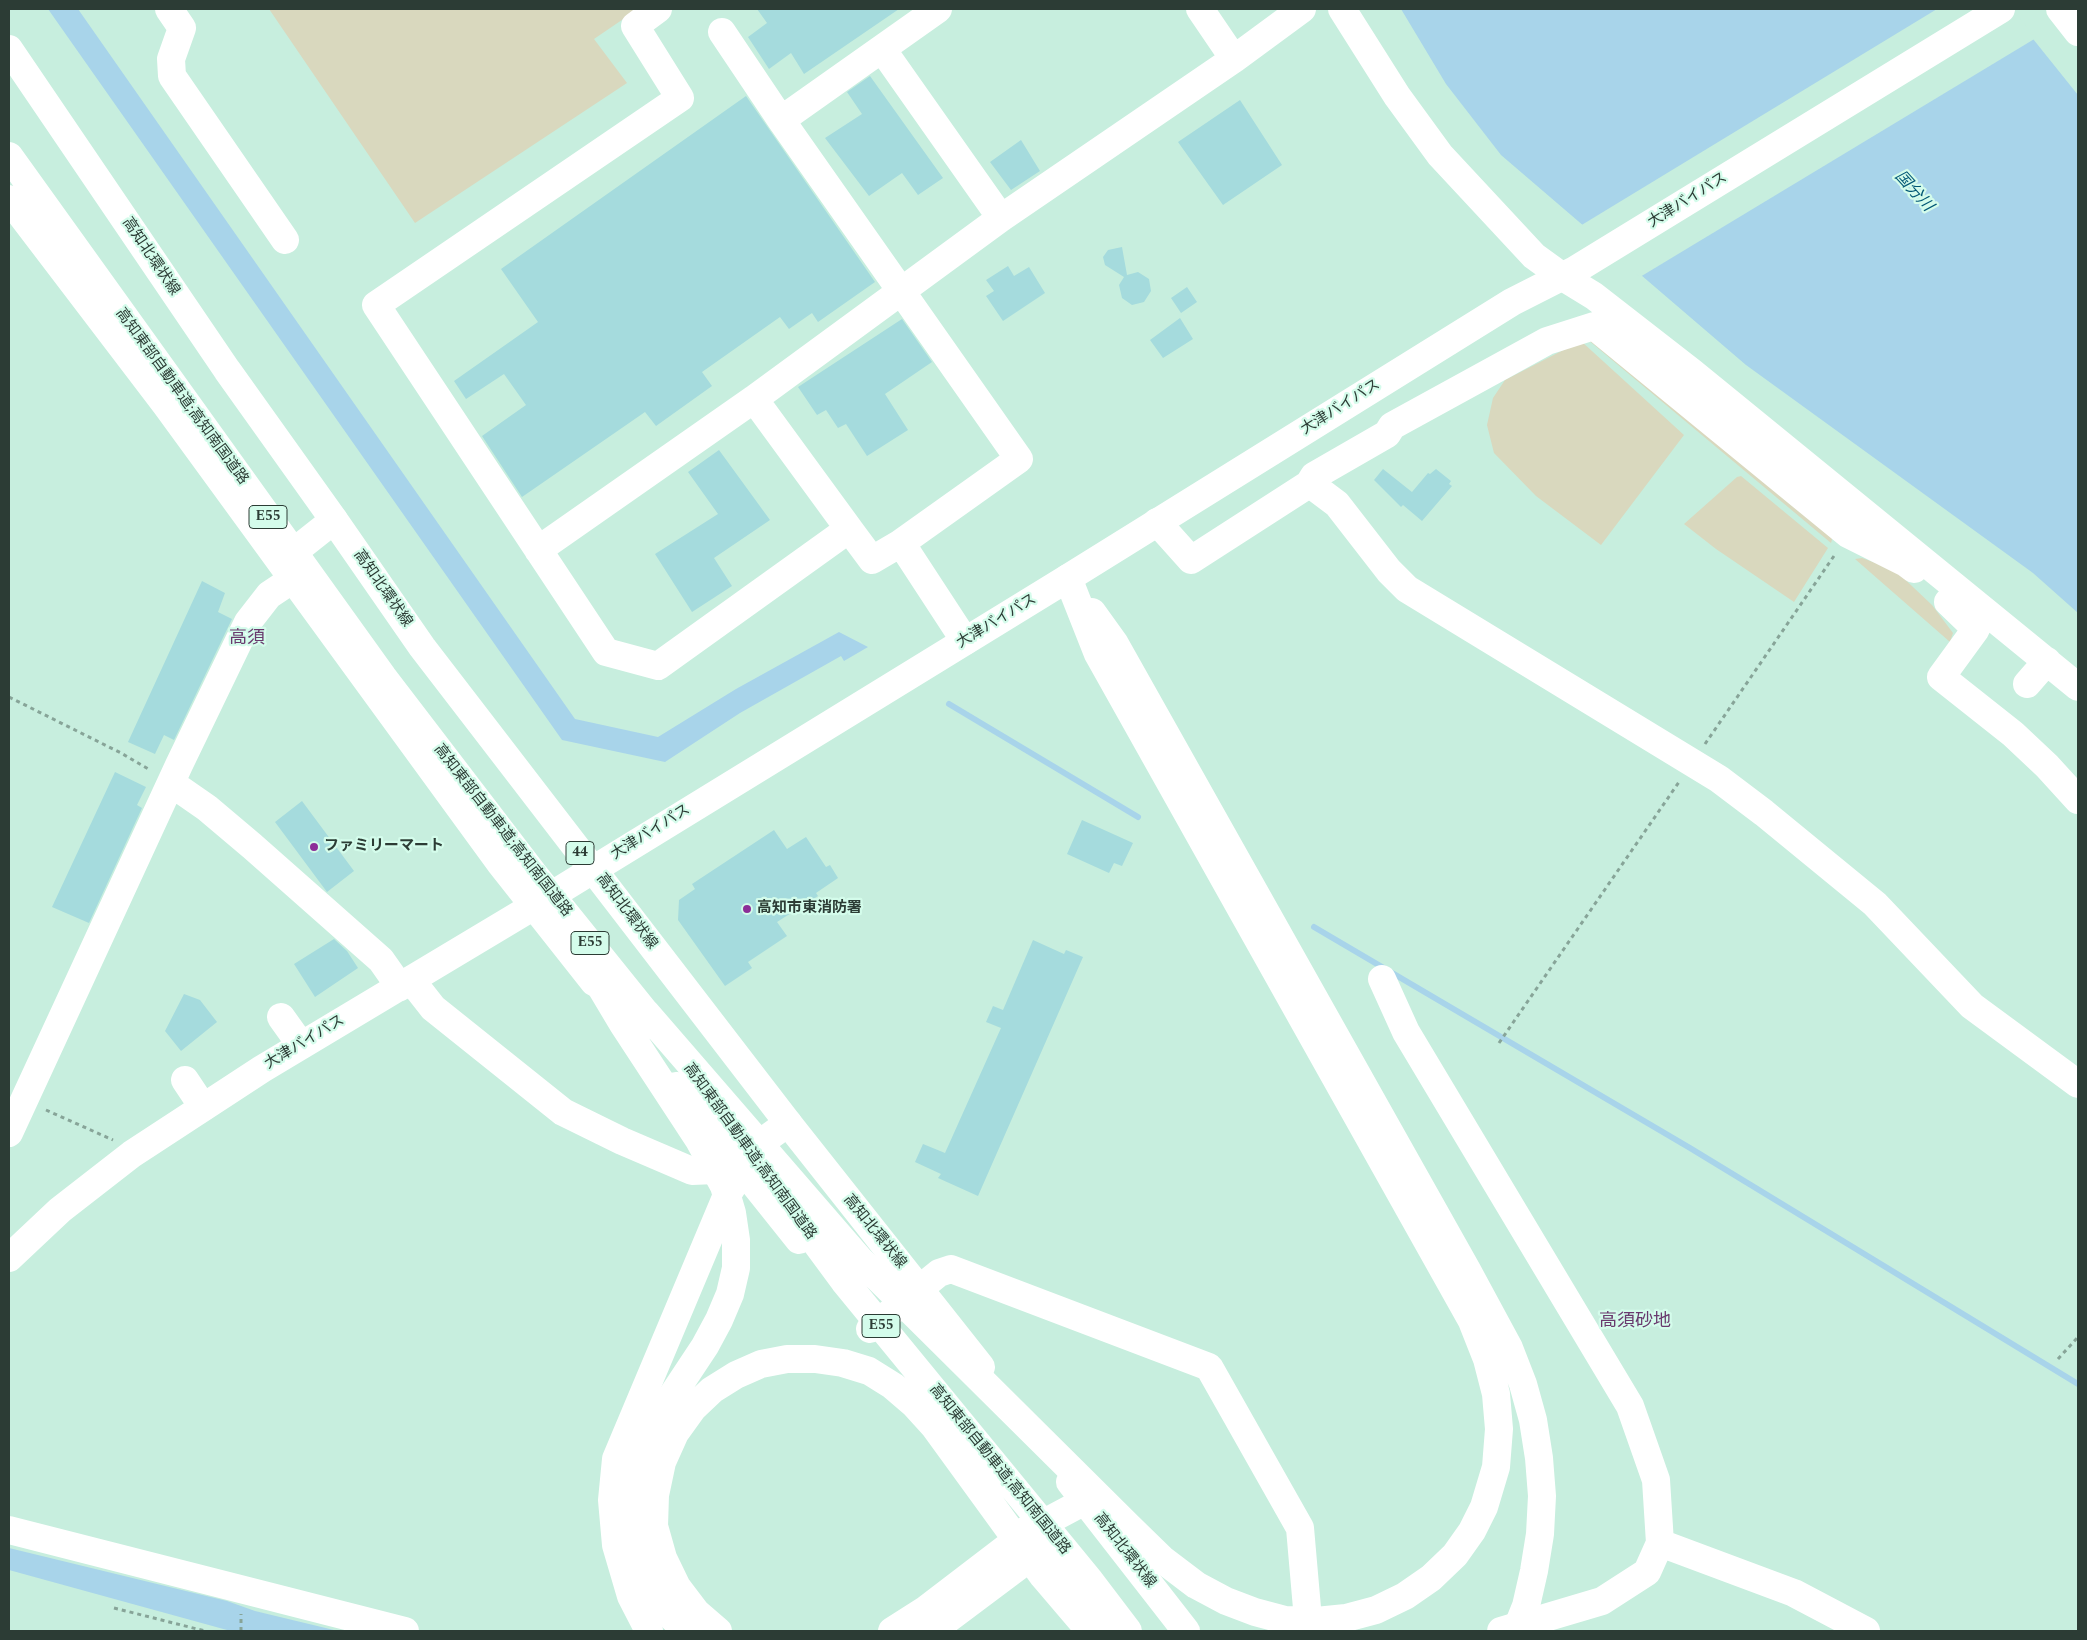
<!DOCTYPE html>
<meta charset="utf-8">
<style>
body{margin:0}
#map{position:relative;width:2087px;height:1640px;overflow:hidden;background:#c7eede;font-family:Spectral,serif}
canvas{display:block}
.frame{position:absolute;inset:0;border:10px solid #2c3c35;pointer-events:none}
</style>
<div id="map">
<canvas width="2087" height="1640"></canvas>
<div class="frame"></div>
</div>
<script>
const context = document.querySelector('canvas').getContext('2d');
context.lineJoin = 'round';
function paint(path, color) {
  context.fillStyle = color;
  context.fill(path, 'evenodd');
}
function poly(rows) {
  const path = new Path2D();
  for (const r of rows) {
    path.moveTo(r[0], r[1]);
    for (let i = 2; i < r.length; i += 2) path.lineTo(r[i], r[i + 1]);
  }
  return path;
}
function trace(path, color, width, dash) {
  context.strokeStyle = color;
  context.lineWidth = width;
  context.lineCap = dash ? 'butt' : 'round';
  context.setLineDash(dash || []);
  context.stroke(path);
}
function label(font, color, halo, rows, align = 'center') {
  context.font = font + ' Spectral,"Noto Sans JP",serif';
  context.lineWidth = 4.5;
  context.setLineDash([]);
  context.textBaseline = 'middle';
  context.strokeStyle = halo;
  context.fillStyle = color;
  for (const [text, x, y, turn = 0] of rows) {
    context.save();
    context.translate(x, y);
    context.rotate((+turn || 0) * Math.PI / 180);
    context.textAlign = isNaN(turn) ? turn : align;
    if (halo) context.strokeText(text, 0, 0);
    context.fillText(text, 0, 0);
    context.restore();
  }
}
paint(poly([
 [269,9,638,9,594,39,627,83,415,223],
 [1592,334,1833,536,1831,543,1587,339],
 [1581,341,1684,435,1601,545,1536,496,1494,453,1487,425,1493,398,1505,380],
 [1741,476,1828,548,1794,602,1716,549,1684,524,1737,477],
 [1862,558,1895,570,1932,605,1953,633,1950,642,1855,559]
]), '#d9d8be');
paint(poly([
 [48,9,78,9,575,719,658,737,736,689,839,632,868,647,844,661,841,656,740,713,665,762,562,740],
 [1401,9,2009,9,2078,95,2078,613,2033,573,1746,365,1501,155,1446,84],
 [9,1548,227,1601,255,1611,338,1631,227,1630,9,1570]
]), '#a8d4ea');
paint(poly([
 [1937,9,2012,9,2036,38,1640,277,1580,226]
]), '#c7eede');
trace(poly([
 [949,704,1138,817],
 [1314,927,1690,1148,2078,1384]
]), '#a8d4ea', 6);
paint(poly([
 [757,9,899,9,804,74,791,53,769,69,748,37,767,23],
 [870,76,943,178,918,195,902,173,869,196,825,138,862,114,847,92],
 [746,96,875,282,818,322,812,313,789,329,780,317,702,372,712,386,656,426,645,412,522,497,482,436,526,405,504,374,466,399,454,381,538,322,501,269],
 [1240,100,1282,165,1223,205,1178,142],
 [1021,140,1040,171,1011,190,990,162],
 [1122,247,1127,275,1138,272,1149,279,1151,291,1144,302,1132,305,1122,298,1119,285,1124,277,1105,265,1103,257,1108,250],
 [1008,266,1014,276,1029,267,1045,293,1003,321,986,296,994,291,986,280],
 [1187,287,1197,302,1181,313,1171,298],
 [1180,318,1193,339,1163,358,1150,340],
 [902,319,932,362,885,394,908,430,867,456,846,424,838,428,826,410,817,415,798,387],
 [719,450,770,520,714,558,732,586,692,612,655,554,718,514,688,472],
 [1383,469,1412,492,1428,473,1430,474,1436,469,1451,481,1449,484,1452,486,1422,521,1403,505,1401,507,1374,480],
 [202,581,225,593,218,612,232,619,174,740,164,735,155,754,128,742],
 [115,772,146,787,137,805,142,808,89,923,52,907],
 [302,801,354,871,327,892,275,822],
 [1082,820,1133,843,1122,866,1114,863,1109,873,1067,854],
 [774,830,787,849,806,837,826,867,830,865,838,878,816,893,818,896,777,922,787,936,748,962,752,968,725,986,678,920,679,900,695,889,692,884],
 [334,939,347,951,358,968,315,997,294,964],
 [1033,940,1064,954,1066,950,1083,957,978,1196,938,1178,941,1174,915,1162,923,1144,945,1153,1001,1028,986,1022,993,1006,1003,1010],
 [184,994,200,1000,217,1022,181,1051,165,1031]
]), '#a5dbdd');
trace(poly([
 [9,697,121,753,150,770],
 [1705,744,1836,553],
 [1499,1043,1679,782],
 [46,1110,113,1140],
 [2058,1359,2078,1337],
 [114,1608,205,1631],
 [241,1631,241,1614]
]), '#87a498', 3, [4, 4]);
trace(poly([
 [169,9,182,28,171,59,172,76,285,240],
 [658,9,635,26,680,98,376,305,606,652,658,666,849,529,754,399],
 [1200,9,1234,59],
 [1342,9,1397,96,1440,155,1534,256,1563,277,1594,296,1693,373,2078,687],
 [2060,9,2078,32],
 [722,32,781,120,1019,459,901,543],
 [882,49,1001,218],
 [781,120,938,9],
 [1309,484,1314,476,1387,434,1392,426,1547,341,1594,326,1848,534,1906,563,1914,569],
 [1157,522,1191,560,1309,484,1317,489,1337,504,1389,571,1407,589,1719,779,1764,813,1875,904,1972,1006,2078,1084],
 [849,529,872,560,901,543,965,641],
 [538,550,754,399,1001,218,1234,59,1302,9],
 [281,562,334,520],
 [1948,602,1976,629,1941,677,2013,734,2047,766,2078,800],
 [2027,684,2047,661],
 [171,783,207,808,252,846,381,960,400,987],
 [1382,979,1406,1032,1630,1406,1656,1480,1660,1543,1647,1572,1602,1601,1501,1631],
 [411,980,433,1008,563,1112,622,1141,692,1171,738,1169],
 [281,1017,301,1045],
 [185,1080,203,1107],
 [9,1133,179,765,248,622,269,595,293,579],
 [870,1329,939,1273,951,1269,1209,1367,1300,1528,1309,1631],
 [9,1530,405,1631],
 [1660,1543,1794,1593,1866,1631],
 [649,1631,631,1596,616,1545,612,1500,616,1459,727,1195,759,1144,788,1123]
]), '#fff', 28);
trace(poly([
 [9,49,227,370,334,520,422,647,788,1123,981,1367],
 [9,199,166,405,500,863,594,982],
 [676,1086,799,1240],
 [9,1258,60,1210,132,1154,262,1069,534,906,1068,578,1512,302,1575,270,2001,9],
 [1070,1482,1186,1631],
 [1026,1530,1105,1631]
]), '#fff', 28);
trace(poly([
 [9,156,383,677,533,873,657,1027],
 [1092,612,1115,644,1467,1270,1509,1348,1523,1384,1533,1420,1539,1458,1542,1496,1540,1534,1534,1571,1526,1606,1516,1631],
 [583,957,623,1024,699,1140,724,1186,732,1213,736,1240,736,1268,730,1294,719,1320,705,1346,658,1417,637,1475,633,1505,634,1534,642,1562,654,1591,673,1618,687,1631],
 [646,1013,859,1259,1128,1526,1163,1560,1196,1585,1226,1601,1255,1612,1285,1620,1316,1621,1346,1618,1376,1610,1405,1596,1431,1578,1455,1555,1472,1531,1484,1507,1496,1467,1499,1429,1496,1394,1487,1359,1472,1321,1098,654,1068,578],
 [768,1178,844,1281,1090,1581,1128,1631],
 [718,1631,696,1612,677,1587,663,1558,654,1526,655,1495,662,1462,675,1433,693,1408,712,1390,736,1375,761,1364,787,1359,815,1359,843,1363,869,1371,893,1386,914,1404,934,1426,1043,1576,1090,1631],
 [892,1631,925,1610,1027,1532,1085,1501],
 [932,1631,1044,1547]
]), '#fff', 28);
for (const [x, y, r, color] of [
 [314,847,5,"#8c2e98"],
 [747,909,5,"#8c2e98"]
]) {
  const dot = new Path2D();
  dot.arc(x, y, r, 0, 2 * Math.PI);
  context.fillStyle = color;
  context.fill(dot);
  trace(dot, '#d4fceb', 2);
}
for (const [x, y, w] of [
 [268,517,38],
 [580,853,28],
 [590,943,38],
 [881,1326,38]
]) {
  const box = new Path2D();
  box.roundRect(x - w / 2, y - 11.5, w, 23, 4);
  context.fillStyle = '#d4fceb';
  context.fill(box);
  trace(box, '#2c3c35', 1);
}
label('bold 14px', '#2c3c35', null, [
 ["E55",268,517],
 ["44",580,853],
 ["E55",590,943],
 ["E55",881,1326]
]);
label('15px', '#2c3c35', '#d4fceb', [
 ["大津バイパス",1688,201,-32],
 ["高知北環状線",150,257,56],
 ["高知東部自動車道;高知南国道路",181,397,54],
 ["大津バイパス",1341,408,-32],
 ["高知北環状線",382,589,55],
 ["大津バイパス",997,622,-31],
 ["高知東部自動車道;高知南国道路",502,831,52],
 ["大津バイパス",651,833,-32],
 ["高知北環状線",626,912,53],
 ["大津バイパス",305,1043,-31],
 ["高知東部自動車道;高知南国道路",749,1152,54],
 ["高知北環状線",874,1232,51],
 ["高知東部自動車道;高知南国道路",999,1470,51],
 ["高知北環状線",1124,1551,52]
]);
label('bold 15px', '#2c3c35', '#d4fceb', [
 ["ファミリーマート",324,847],
 ["高知市東消防署",757,909]
], 'left');
label('italic 16px', '#005775', '#d4fceb', [
 ["国分川",1913,192,48]
]);
label('18px', '#693a6e', '#d4fceb', [
 ["高須",247,639],
 ["高須砂地",1635,1322]
]);
</script>
